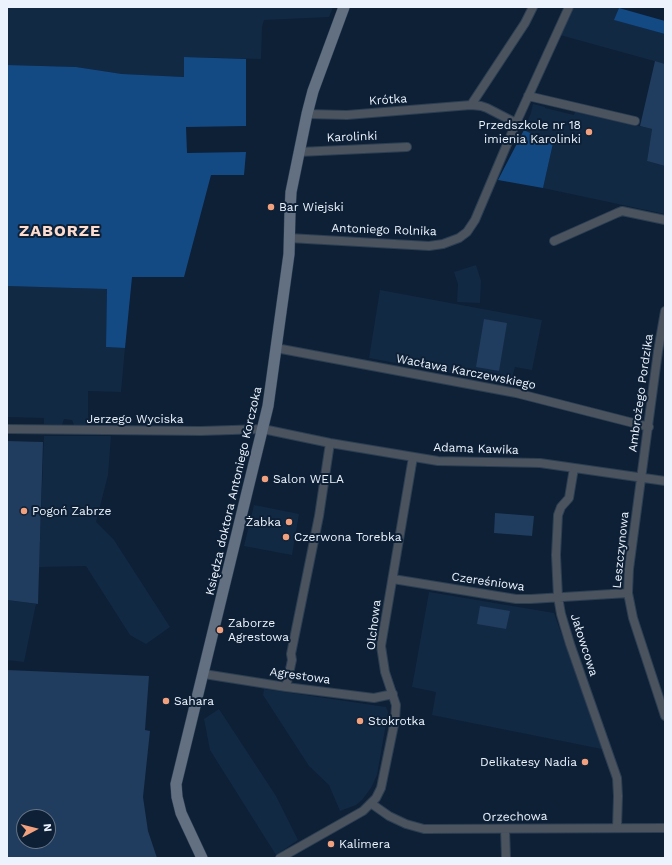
<!DOCTYPE html>
<meta charset="utf-8">
<style>
body{margin:0}
#map{position:relative;width:672px;height:865px;overflow:hidden;background:#0d2036;font-family:"Work Sans",sans-serif}
canvas{display:block}
.frame{position:absolute;inset:0;border:8px solid #ecf3fd;pointer-events:none}
.north{position:absolute;left:16px;top:809px;width:40px;height:40px;box-sizing:border-box;background:#0d2036;border:1px solid #667486;border-radius:50%;rotate:83deg;font-size:11px;font-weight:700;line-height:16px;text-align:center;color:#ecf3fd}
.north::after{content:'';display:block;margin:auto;width:14px;height:18px;background:#f2a17e;clip-path:polygon(50% 0,100% 100%,50% 72%,0 100%)}
</style>
<div id="map">
<canvas width="672" height="865"></canvas>
<div class="frame"></div>
<div class="north">N</div>
</div>
<script>
const context = document.querySelector('canvas').getContext('2d');
context.lineJoin = 'round';
function paint(path, color) {
  context.fillStyle = color;
  context.fill(path, 'evenodd');
}
function poly(rows) {
  const path = new Path2D();
  for (const r of rows) {
    path.moveTo(r[0], r[1]);
    for (let i = 2; i < r.length; i += 2) path.lineTo(r[i], r[i + 1]);
  }
  return path;
}
function trace(path, color, width, dash) {
  context.strokeStyle = color;
  context.lineWidth = width;
  context.lineCap = dash ? 'butt' : 'round';
  context.setLineDash(dash || []);
  context.stroke(path);
}
function label(font, color, halo, rows, align = 'center') {
  context.font = font + ' "Work Sans",sans-serif';
  context.lineWidth = 4;
  context.setLineDash([]);
  context.textBaseline = 'middle';
  context.strokeStyle = halo;
  context.fillStyle = color;
  for (const [text, x, y, turn = 0] of rows) {
    context.save();
    context.translate(x, y);
    context.rotate((+turn || 0) * Math.PI / 180);
    context.textAlign = isNaN(turn) ? turn : align;
    if (halo) context.strokeText(text, 0, 0);
    context.fillText(text, 0, 0);
    context.restore();
  }
}
paint(poly([
 [7,7,333,7,329,17,264,20,262,27,261,59,185,57,185,77,122,74,76,67,7,65],
 [574,7,619,8,615,20,665,34,665,64,560,35],
 [533,104,545,107,545,108,574,115,575,111,652,129,647,161,665,166,665,214,543,188,554,140,532,134,524,130,531,113],
 [476,265,481,281,480,303,457,302,458,284,454,272],
 [7,286,107,289,106,347,125,348,121,392,88,391,88,425,74,425,72,420,64,419,62,425,44,424,44,418,7,417],
 [380,290,542,320,532,370,515,367,510,384,369,358],
 [44,436,111,436,108,475,96,522,114,540,170,627,146,644,130,635,86,566,39,567],
 [254,505,299,514,292,555,244,546],
 [429,592,554,613,602,749,432,715,436,692,412,687],
 [7,600,36,604,24,662,7,660],
 [264,689,386,707,388,712,377,775,371,788,362,800,356,805,340,811,329,785,309,766,263,695],
 [219,709,276,796,298,840,276,855,210,750,204,719]
]), '#122944');
paint(poly([
 [655,61,665,64,665,166,647,161,652,129,640,126],
 [484,319,507,323,499,371,476,367],
 [7,441,43,442,38,604,7,600],
 [495,513,534,516,532,536,494,533],
 [480,606,510,611,506,629,477,624],
 [7,670,149,676,145,730,150,731,143,797,148,831,157,858,7,858],
 [24,817,48,817,48,841,24,841]
]), '#203c5e');
paint(poly([
 [619,8,665,21,665,34,614,20],
 [184,57,246,59,246,126,186,127,187,153,246,152,244,175,211,175,184,277,132,277,125,348,106,347,107,289,7,286,7,65,76,67,122,74,184,77],
 [524,130,532,134,554,139,543,188,498,180]
]), '#144a84');
const street = poly([
 [528,96,635,121],
 [471,105,525,23,533,7],
 [307,114,347,115,471,105,481,106,487,108,516,123],
 [299,152,407,147],
 [289,238,429,246,443,244,459,238,467,232,475,220,516,123,569,7],
 [554,241,617,213,622,211,665,220],
 [665,311,658,351,629,569,628,593,633,618,665,716],
 [276,348,516,393,649,427],
 [7,429,201,431,263,429,330,443,438,461,540,463,665,481],
 [574,468,569,498,561,507,558,515,556,555,558,597,561,614,570,644,617,778,618,796,617,828],
 [393,579,516,599,531,599,628,593],
 [204,674,286,687,374,698,393,694],
 [286,687,292,660,291,654,319,516,330,443],
 [372,804,389,816,406,824,424,829,665,828],
 [505,829,506,858],
 [280,858,363,811,376,798,381,788,395,720,396,705,385,672,381,646,413,457]
]);
const secondary = poly([
 [202,858,181,813,177,797,176,784,268,406,289,254,290,212,291,192,307,114,313,91,344,7]
]);
trace(street, '#2c3e52', 10);
trace(secondary, '#2c3e52', 12);
trace(street, '#4a535e', 8);
trace(secondary, '#627082', 11);
for (const [x, y, r, color] of [
 [589,132,4,"#f2a17e"],
 [271,207,4,"#f2a17e"],
 [265,479,4,"#f2a17e"],
 [24,511,4,"#f2a17e"],
 [289,522,4,"#f2a17e"],
 [286,537,4,"#f2a17e"],
 [220,630,4,"#f2a17e"],
 [166,701,4,"#f2a17e"],
 [360,721,4,"#f2a17e"],
 [585,762,4,"#f2a17e"],
 [331,844,4,"#f2a17e"]
]) {
  const dot = new Path2D();
  dot.arc(x, y, r, 0, 2 * Math.PI);
  context.fillStyle = color;
  context.fill(dot);
  trace(dot, '#0d2036', 1.5);
}
label('12px', '#ecf3fd', '#0d2036', [
 ["Krótka",388,100,-4],
 ["Karolinki",352,137,-2],
 ["Antoniego Rolnika",384,230,2],
 ["Wacława Karczewskiego",466,372,11],
 ["Ambrożego Pordzika",641,393,-82],
 ["Jerzego Wyciska",135,419],
 ["Adama Kawika",476,449,2],
 ["Księdza doktora Antoniego Korczoka",234,491,-77],
 ["Leszczynowa",621,550,-84],
 ["Czereśniowa",488,582,8],
 ["Olchowa",374,625,-83],
 ["Jałowcowa",584,645,72],
 ["Agrestowa",300,676,8],
 ["Orzechowa",515,817,-1]
]);
label('12px', '#ecf3fd', '#0d2036', [
 ["Przedszkole nr 18",581,125,"right"],
 ["imienia Karolinki",581,139,"right"],
 ["Bar Wiejski",279,207],
 ["Salon WELA",273,479],
 ["Pogoń Zabrze",32,511],
 ["Żabka",281,522,"right"],
 ["Czerwona Torebka",294,537],
 ["Zaborze",228,623],
 ["Agrestowa",228,637],
 ["Sahara",174,701],
 ["Stokrotka",368,721],
 ["Delikatesy Nadia",577,762,"right"],
 ["Kalimera",339,844]
], 'left');
context.letterSpacing = '1px';
label('bold 16px', '#fcdccf', '#0d2036', [
 ["ZABORZE",60,231]
]);
context.letterSpacing = '0px';
</script>
